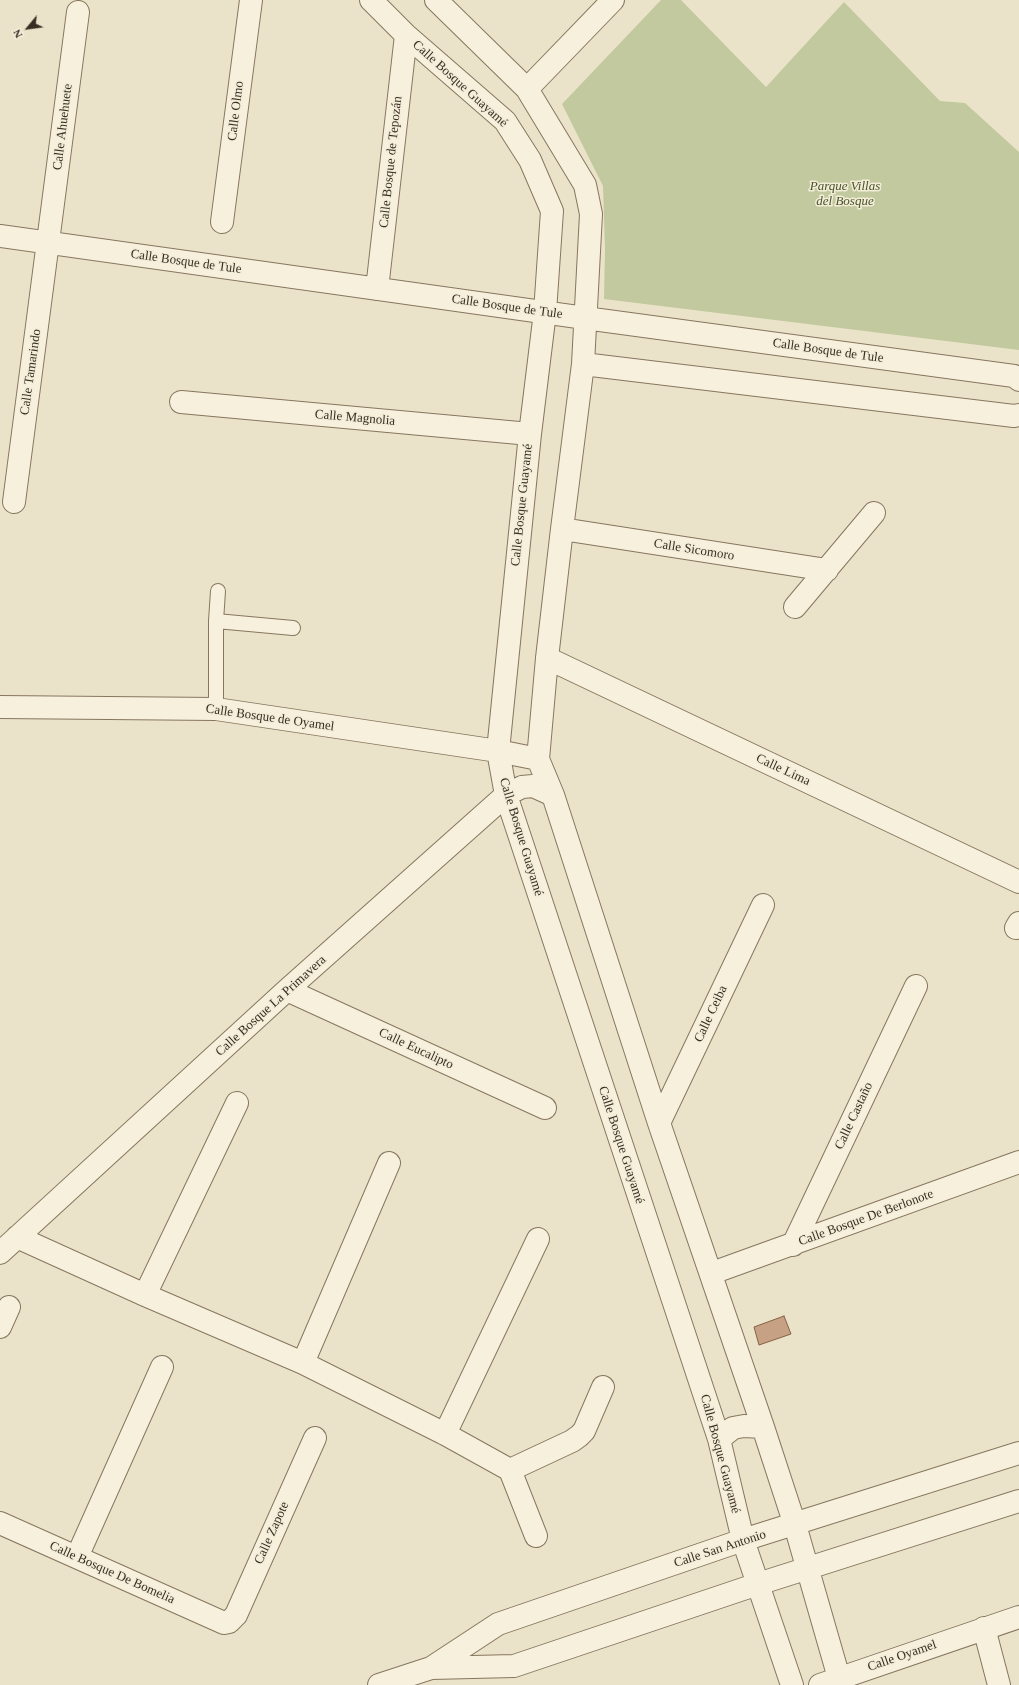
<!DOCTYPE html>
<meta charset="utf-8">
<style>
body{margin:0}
#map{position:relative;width:1019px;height:1685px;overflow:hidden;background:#ebe3c9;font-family:"Times New Roman",serif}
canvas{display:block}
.north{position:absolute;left:8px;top:8px;width:40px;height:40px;-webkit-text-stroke:3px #f3edd8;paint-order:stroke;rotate:241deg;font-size:11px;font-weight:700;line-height:16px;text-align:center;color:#382d22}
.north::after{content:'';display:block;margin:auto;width:14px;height:18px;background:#382d22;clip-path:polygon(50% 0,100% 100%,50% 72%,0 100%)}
</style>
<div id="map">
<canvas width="1019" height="1685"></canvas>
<div class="north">N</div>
</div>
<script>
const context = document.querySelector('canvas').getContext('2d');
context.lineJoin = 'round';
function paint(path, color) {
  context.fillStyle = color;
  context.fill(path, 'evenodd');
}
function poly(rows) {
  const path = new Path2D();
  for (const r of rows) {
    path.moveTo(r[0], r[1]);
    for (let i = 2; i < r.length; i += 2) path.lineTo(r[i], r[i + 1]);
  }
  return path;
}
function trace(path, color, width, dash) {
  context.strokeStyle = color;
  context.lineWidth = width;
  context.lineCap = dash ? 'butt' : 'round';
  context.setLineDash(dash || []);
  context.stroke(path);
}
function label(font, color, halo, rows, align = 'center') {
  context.font = font + ' "Times New Roman",serif';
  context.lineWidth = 3;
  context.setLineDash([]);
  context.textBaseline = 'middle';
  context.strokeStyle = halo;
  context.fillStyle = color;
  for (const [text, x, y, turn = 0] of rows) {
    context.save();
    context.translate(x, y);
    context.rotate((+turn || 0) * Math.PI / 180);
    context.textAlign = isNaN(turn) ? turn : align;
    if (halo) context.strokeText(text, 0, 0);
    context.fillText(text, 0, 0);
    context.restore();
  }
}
paint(poly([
 [661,0,681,0,766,87,844,2,940,101,965,103,1019,152,1019,350,604,299,605,248,603,186,562,104]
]), '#c2c99e');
const building = poly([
 [784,1316,791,1334,759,1345,754,1327,784,1316]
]);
paint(building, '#c6a183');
trace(building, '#846147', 1);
const service = poly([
 [216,621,293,628],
 [216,709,216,621,218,591]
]);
const minor = poly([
 [371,0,406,35,505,121,530,160,552,211,545,312,530,434,498,751,506,795,719,1439,743,1540,792,1685],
 [436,0,527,89,585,185,591,214,583,364,562,529,547,658,538,759,553,795,659,1123,763,1427,795,1525,841,1685],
 [527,89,613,0],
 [222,222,251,0],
 [0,236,585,318,1014,376,1019,380],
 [377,289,406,35],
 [583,364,1014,416,1019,415],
 [181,402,530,434],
 [14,502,78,12],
 [562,529,827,570],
 [795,607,874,513],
 [547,658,1019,882],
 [0,707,216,709,498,751,538,759],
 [1016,928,1019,923],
 [287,990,545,1108],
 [659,1123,763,905],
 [17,1237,145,1295,303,1363,445,1434,510,1470,536,1536],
 [793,1245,916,986],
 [0,1253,287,990,506,795,522,787,533,786,553,795],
 [712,1273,1019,1162],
 [145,1295,237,1103],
 [0,1327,9,1307],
 [303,1363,389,1163],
 [445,1434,538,1239],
 [719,1439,733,1428,744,1426,763,1427],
 [510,1470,572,1441,579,1436,584,1431,603,1387],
 [0,1523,224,1623,229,1622,236,1615,315,1438],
 [77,1557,162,1367],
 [984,1628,999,1685],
 [431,1668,514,1666,758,1584,1019,1501],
 [379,1685,431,1668,498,1624,743,1540,1019,1453],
 [820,1685,1019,1617]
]);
trace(service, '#87765f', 16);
trace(minor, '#87765f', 24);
trace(service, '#f7f0dc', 14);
trace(minor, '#f7f0dc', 22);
label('13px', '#382d22', '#f3edd8', [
 ["Calle Bosque Guayamé",460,84,42],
 ["Calle Olmo",236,111,-83],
 ["Calle Ahuehuete",63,127,-83],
 ["Calle Bosque de Tepozán",391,162,-84],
 ["Calle Bosque de Tule",186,262,8],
 ["Calle Bosque de Tule",507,307,8],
 ["Calle Bosque de Tule",828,351,8],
 ["Calle Tamarindo",31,372,-82],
 ["Calle Magnolia",355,418,5],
 ["Calle Bosque Guayamé",522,505,-84],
 ["Calle Sicomoro",694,550,9],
 ["Calle Bosque de Oyamel",270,718,8],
 ["Calle Lima",783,770,25],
 ["Calle Bosque Guayamé",521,837,73],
 ["Calle Bosque La Primavera",271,1006,-42],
 ["Calle Ceiba",711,1014,-65],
 ["Calle Eucalipto",416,1049,25],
 ["Calle Castaño",854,1116,-65],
 ["Calle Bosque Guayamé",621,1145,72],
 ["Calle Bosque De Berlonote",866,1218,-20],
 ["Calle Bosque Guayamé",720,1454,75],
 ["Calle Zapote",272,1533,-66],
 ["Calle San Antonio",720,1549,-18],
 ["Calle Bosque De Bomelia",112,1573,24],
 ["Calle Oyamel",902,1656,-19]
]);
label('italic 13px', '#47532a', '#f3edd8', [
 ["Parque Villas",845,187],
 ["del Bosque",845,202]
]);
</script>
